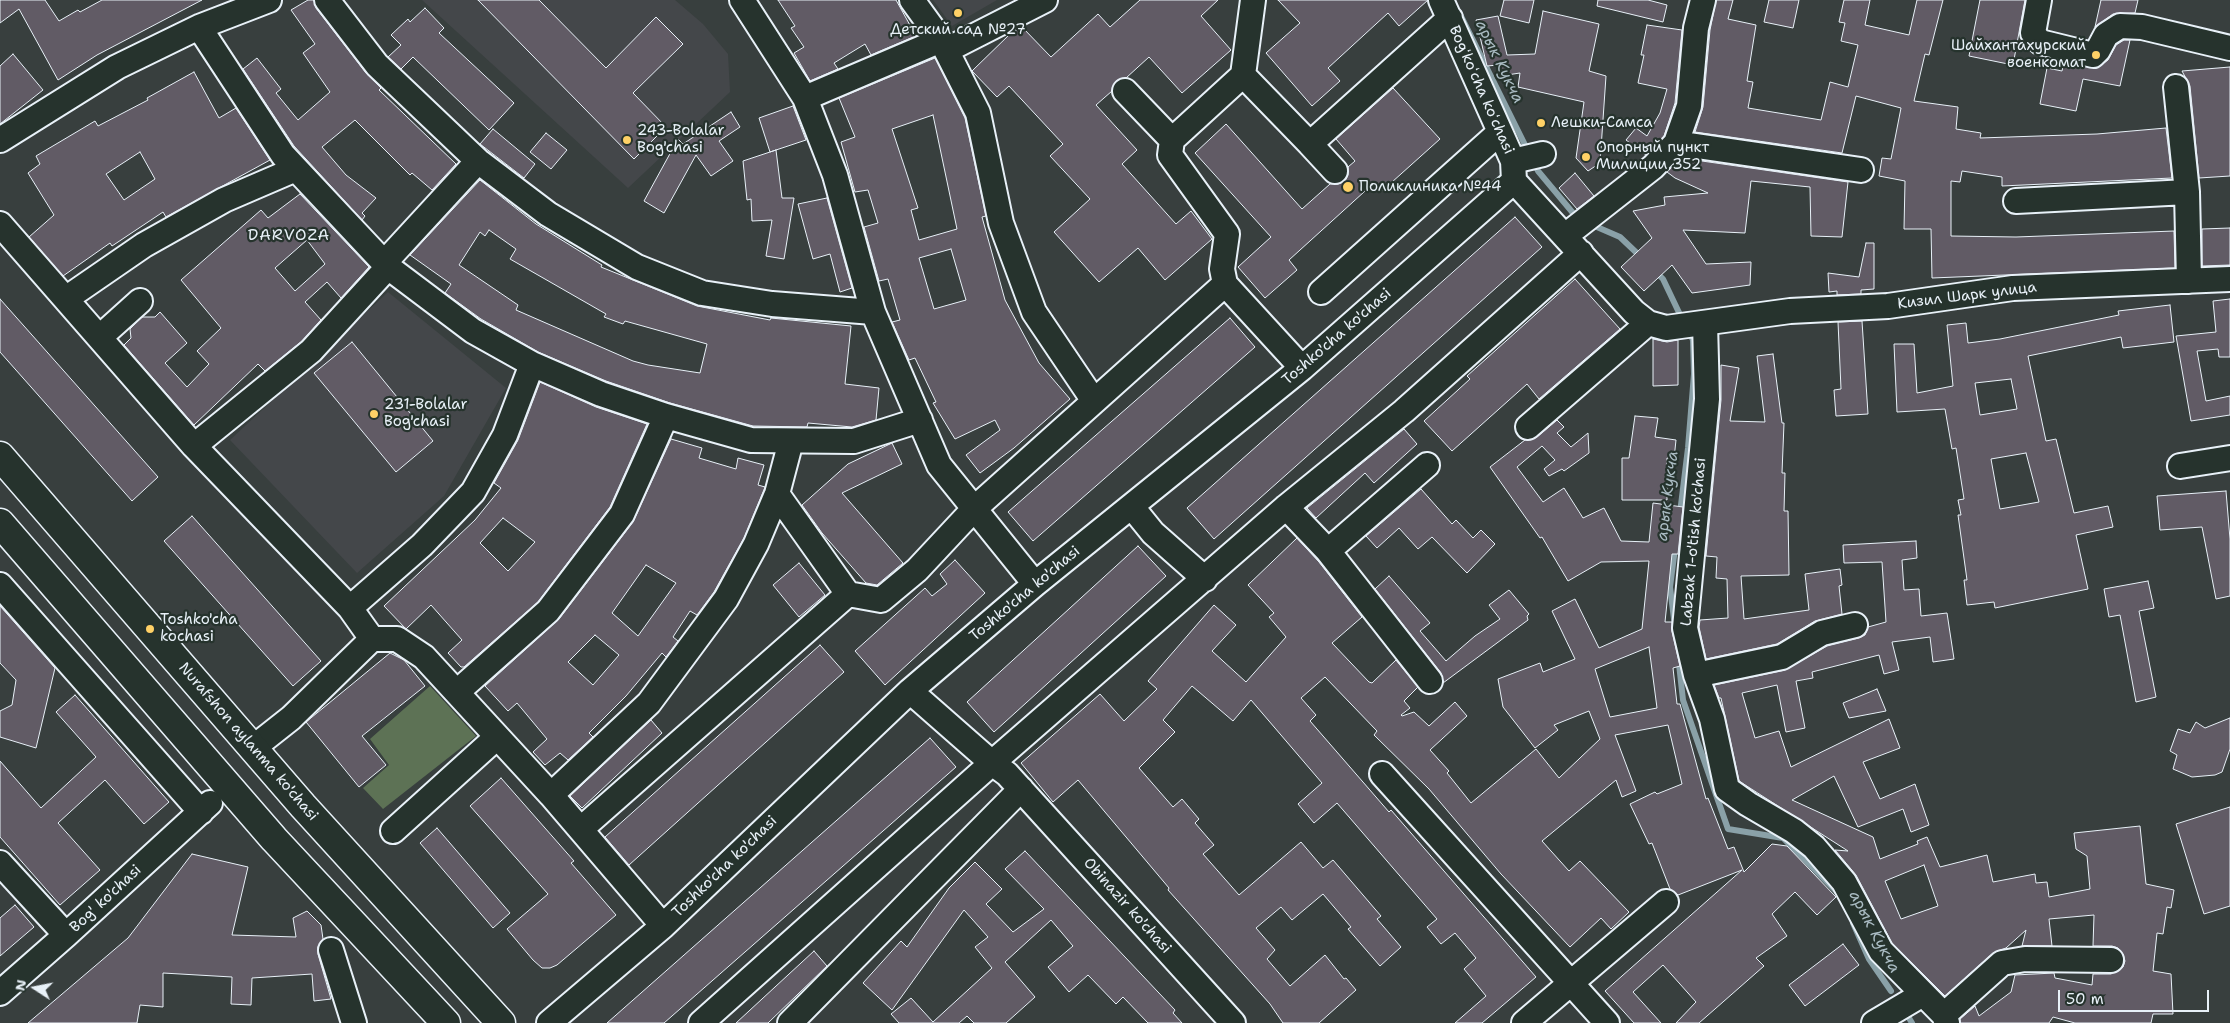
<!DOCTYPE html>
<meta charset="utf-8">
<style>
body{margin:0}
#map{position:relative;width:2230px;height:1023px;overflow:hidden;background:#383f3e;font-family:"Shantell Sans",sans-serif}
canvas{display:block}
.north{position:absolute;left:10px;top:963px;width:50px;height:50px;-webkit-text-stroke:4px #26332d;paint-order:stroke;rotate:281deg;font-size:14px;font-weight:700;line-height:20px;text-align:center;color:#e8f1f8}
.north::after{content:'';display:block;margin:auto;width:18px;height:22px;background:#e8f1f8;clip-path:polygon(50% 0,100% 100%,50% 72%,0 100%)}
.scale{position:absolute;left:2058px;top:990px;width:151px;height:22px;box-sizing:border-box;border:2px solid #e8f1f8;border-top:0;padding-left:6px;font-size:15px;line-height:18px;white-space:nowrap;color:#e8f1f8;-webkit-text-stroke:4px #26332d;paint-order:stroke}
</style>
<div id="map">
<canvas width="2230" height="1023"></canvas>
<div class="north">N</div>
<div class="scale">50 m</div>
</div>
<script>
const context = document.querySelector('canvas').getContext('2d');
context.lineJoin = 'round';
function paint(path, color) {
  context.fillStyle = color;
  context.fill(path, 'evenodd');
}
function poly(rows) {
  const path = new Path2D();
  for (const r of rows) {
    path.moveTo(r[0], r[1]);
    for (let i = 2; i < r.length; i += 2) path.lineTo(r[i], r[i + 1]);
  }
  return path;
}
function trace(path, color, width, dash) {
  context.strokeStyle = color;
  context.lineWidth = width;
  context.lineCap = dash ? 'butt' : 'round';
  context.setLineDash(dash || []);
  context.stroke(path);
}
function label(font, color, halo, rows, align = 'center') {
  context.font = font + ' "Shantell Sans",sans-serif';
  context.lineWidth = 4.5;
  context.setLineDash([]);
  context.textBaseline = 'middle';
  context.strokeStyle = halo;
  context.fillStyle = color;
  for (const [text, x, y, turn = 0] of rows) {
    context.save();
    context.translate(x, y);
    context.rotate((+turn || 0) * Math.PI / 180);
    context.textAlign = isNaN(turn) ? turn : align;
    if (halo) context.strokeText(text, 0, 0);
    context.fillText(text, 0, 0);
    context.restore();
  }
}
paint(poly([
 [422,0,675,0,703,24,728,54,730,92,628,188],
 [933,0,997,0,952,26],
 [388,292,506,388,444,496,357,573,230,440]
]), '#44474a');
paint(poly([
 [430,686,476,736,383,809,363,788,389,765,370,739]
]), '#5d7255');
trace(poly([
 [1459,12,1538,171,1578,219],
 [1590,224,1620,237,1641,257],
 [1655,271,1663,279,1683,321],
 [1680,513,1688,448,1694,374,1693,340,1688,330],
 [1675,627,1670,587,1675,548],
 [1676,637,1683,700,1728,829,1783,838,1837,892],
 [1853,923,1869,959,1891,991],
 [1909,1018,1912,1023]
]), '#8aa1a8', 6);
const building = poly([
 [0,0,45,0,59,21,78,10,80,12,102,0,202,0,97,55,58,80,19,9,0,23,0,0],
 [308,0,314,0,316,8,366,73,381,88,379,90,456,164,432,190,412,173,410,175,355,120,322,147,346,175,376,198,362,213,365,216,362,220,294,146,243,69,257,58,281,89,276,93,298,120,330,92,303,53,315,44,291,10,308,0],
 [478,0,539,0,606,68,656,17,683,44,633,93,666,127,634,159,478,0],
 [778,0,896,0,916,36,871,55,865,44,834,63,838,69,810,81,794,53,804,47,791,28,795,26,778,0],
 [1140,0,1218,0,1201,16,1231,50,1182,93,1149,57,1126,78,1116,81,1112,91,1096,105,1137,150,1122,164,1176,224,1191,211,1212,239,1165,280,1138,248,1099,282,1054,232,1090,199,1050,156,1063,144,1009,86,997,97,972,71,1011,33,1022,27,1051,57,1098,14,1110,27,1140,0],
 [1278,0,1428,0,1399,26,1388,13,1328,68,1340,81,1312,106,1266,53,1300,23,1278,0],
 [1504,0,1534,0,1529,23,1500,16,1504,0],
 [1598,0,1648,0,1667,5,1663,22,1597,6,1598,0],
 [1716,0,1733,0,1728,19,1756,25,1747,81,1753,82,1748,108,1821,120,1830,82,1848,87,1858,45,1841,41,1845,23,1839,22,1844,0,1870,0,1865,25,1909,35,1917,0,1943,0,1929,55,1925,54,1914,101,1958,107,1956,129,1981,133,1980,138,2097,134,2166,128,2172,178,2002,186,2002,177,1962,171,1960,182,1951,181,1951,236,2016,237,2174,231,2175,268,1932,278,1931,229,1904,229,1905,181,1879,176,1882,158,1891,159,1901,108,1856,96,1842,153,1695,132,1703,107,1710,30,1716,0],
 [1769,0,1799,0,1793,28,1764,22,1769,0],
 [1980,0,2025,0,2013,65,1969,56,1980,0],
 [2101,0,2138,0,2135,13,2113,14,2095,27,2101,0],
 [425,8,444,28,439,33,514,103,489,130,413,57,401,69,388,57,401,45,391,35,408,19,410,22,425,8],
 [1543,11,1599,24,1589,71,1606,76,1600,163,1588,171,1576,158,1584,102,1518,87,1520,73,1500,76,1498,65,1487,66,1476,20,1498,16,1507,55,1535,54,1543,11],
 [1647,25,1682,30,1675,103,1664,136,1646,155,1626,140,1636,128,1647,136,1660,113,1667,89,1638,83,1644,55,1641,55,1647,25],
 [2124,40,2130,40,2120,86,2083,79,2076,111,2040,104,2047,68,2062,71,2064,62,2097,68,2108,60,2116,45,2124,40],
 [13,54,43,90,0,124,0,66,13,54],
 [935,58,965,118,986,216,982,217,1005,300,1039,363,1070,399,1014,448,980,473,966,455,1000,430,995,420,955,439,933,403,936,402,915,358,909,360,892,322,900,320,888,279,879,281,864,227,878,223,868,190,855,192,841,142,855,137,839,98,935,58],
 [933,115,957,229,919,240,911,210,918,208,892,129,933,115],
 [951,249,966,300,934,309,919,258,951,249],
 [2230,67,2230,176,2199,178,2190,86,2182,71,2230,67],
 [194,72,219,118,236,108,270,160,166,217,163,212,112,246,110,243,63,276,29,237,54,215,28,173,40,164,36,156,95,121,98,126,148,100,147,98,194,72],
 [140,152,155,179,124,200,106,174,140,152],
 [1393,88,1440,139,1382,191,1375,182,1289,260,1297,270,1265,298,1238,267,1271,237,1195,153,1226,124,1302,209,1330,184,1338,184,1345,181,1348,175,1348,167,1355,161,1336,139,1393,88],
 [793,106,806,140,770,152,759,118,793,106],
 [731,112,740,127,719,141,733,161,711,176,696,155,664,213,644,201,678,139,683,144,731,112],
 [493,129,535,164,524,178,480,144,493,129],
 [546,133,567,150,551,169,530,152,546,133],
 [776,150,782,198,794,198,784,259,766,256,772,220,752,221,751,199,747,200,743,161,776,150],
 [1681,158,1848,182,1842,237,1811,236,1810,187,1751,181,1745,233,1683,230,1706,264,1751,262,1750,285,1692,293,1672,265,1644,291,1621,267,1652,238,1633,211,1665,205,1664,197,1708,193,1675,178,1667,172,1681,158],
 [1575,173,1594,196,1577,209,1559,188,1575,173],
 [480,180,536,224,602,265,601,267,697,306,770,320,771,318,851,326,845,384,879,388,876,420,852,427,808,423,807,427,753,426,670,403,606,381,538,352,481,319,445,293,451,284,410,255,480,180],
 [489,230,516,249,510,259,606,314,604,317,623,324,625,321,707,344,700,373,648,365,633,361,516,310,518,305,459,265,480,232,485,236,489,230],
 [300,194,369,267,341,298,327,282,305,302,321,320,302,341,265,371,258,364,194,425,124,345,131,338,130,329,142,317,155,317,160,312,187,343,165,363,187,387,209,364,197,351,221,328,181,280,261,210,268,218,300,194],
 [307,240,325,264,295,291,275,268,307,240],
 [827,198,852,288,840,292,830,254,813,259,798,204,827,198],
 [1515,217,1542,247,1214,539,1187,508,1515,217],
 [2230,228,2230,265,2202,266,2202,229,2230,228],
 [1866,243,1874,243,1874,289,1861,290,1861,294,1837,295,1837,291,1829,292,1828,273,1859,277,1866,243],
 [1575,279,1620,329,1539,399,1527,384,1452,451,1424,421,1470,379,1467,376,1575,279],
 [0,299,158,477,132,501,0,352,0,299],
 [2230,299,2230,357,2219,357,2218,349,2197,351,2206,401,2230,396,2230,415,2191,421,2176,336,2216,332,2213,301,2230,299],
 [2170,305,2174,342,2123,348,2121,337,2028,356,2046,441,2056,439,2074,513,2108,506,2113,527,2076,535,2088,589,1995,608,1994,602,1967,605,1964,580,1967,580,1958,515,1961,515,1958,500,1964,499,1956,448,1952,449,1945,409,1897,412,1894,344,1914,344,1917,393,1953,386,1947,325,1966,323,1968,343,2000,339,2119,315,2118,311,2170,305],
 [2011,379,2017,409,1980,415,1975,383,2011,379],
 [2026,453,2039,502,2000,509,1991,459,2026,453],
 [1230,318,1255,347,1033,541,1008,512,1230,318],
 [1862,321,1868,414,1836,416,1834,390,1841,389,1838,322,1862,321],
 [1653,339,1667,342,1678,340,1678,385,1653,386,1653,339],
 [352,342,433,441,396,472,314,373,352,342],
 [1773,354,1782,423,1784,423,1782,473,1785,473,1784,511,1788,511,1789,575,1741,576,1744,619,1809,610,1805,574,1840,569,1842,585,1839,586,1842,614,1815,621,1777,644,1706,659,1699,627,1700,620,1728,618,1727,579,1716,578,1717,557,1706,556,1721,400,1721,365,1739,368,1730,421,1765,422,1757,356,1773,354],
 [540,382,596,407,647,424,610,507,538,602,464,667,461,667,448,653,462,640,431,605,406,629,384,606,475,520,501,488,494,483,518,440,540,382],
 [503,518,535,542,508,571,480,543,503,518],
 [1635,416,1658,418,1655,437,1676,440,1674,459,1667,458,1667,500,1622,500,1622,458,1629,458,1635,416],
 [1557,420,1564,427,1557,433,1571,447,1588,433,1589,453,1564,471,1562,469,1549,476,1544,469,1555,460,1542,446,1517,467,1543,502,1564,488,1583,518,1604,508,1621,541,1649,542,1653,503,1683,507,1678,554,1672,554,1665,622,1672,622,1672,631,1680,666,1673,668,1677,704,1680,704,1706,799,1708,798,1728,849,1734,847,1744,872,1772,844,1787,846,1836,897,1817,915,1795,892,1772,914,1787,936,1756,958,1764,966,1699,1023,1676,1023,1696,1002,1663,965,1633,992,1661,1023,1634,1023,1605,991,1742,870,1678,895,1670,889,1652,843,1649,844,1630,804,1655,792,1657,794,1682,784,1668,725,1615,735,1636,791,1622,797,1616,780,1542,841,1569,871,1580,861,1629,912,1611,929,1601,918,1570,947,1501,874,1429,789,1374,735,1377,731,1325,677,1301,698,1316,715,1310,721,1389,812,1391,810,1536,977,1482,1023,1455,1023,1486,996,1464,969,1476,958,1455,933,1441,944,1427,927,1437,919,1337,803,1314,823,1298,804,1322,783,1251,700,1233,721,1192,686,1163,720,1175,732,1139,768,1173,807,1182,799,1199,819,1195,823,1214,845,1203,854,1239,895,1301,842,1323,868,1333,860,1381,916,1377,919,1401,947,1380,966,1348,929,1351,927,1323,894,1292,920,1281,907,1256,928,1275,950,1267,959,1290,986,1325,955,1344,979,1346,978,1356,990,1319,1023,1283,1023,1270,1004,1168,890,1169,888,1078,780,1053,802,1021,763,1100,694,1124,721,1157,689,1148,681,1214,605,1236,625,1212,651,1246,682,1286,637,1269,617,1274,613,1248,585,1297,538,1319,562,1362,617,1332,643,1369,682,1372,683,1396,660,1418,687,1404,701,1410,708,1401,715,1402,716,1414,712,1429,726,1455,702,1467,716,1430,750,1449,771,1447,773,1471,803,1536,749,1559,778,1600,739,1589,711,1554,725,1558,730,1535,748,1503,707,1498,679,1540,663,1543,672,1575,659,1552,611,1575,599,1599,648,1642,629,1649,561,1601,562,1568,581,1542,537,1540,538,1490,467,1525,440,1537,437,1557,420],
 [1649,647,1657,708,1610,717,1595,669,1649,647],
 [1404,429,1417,444,1374,483,1365,473,1316,518,1307,508,1404,429],
 [671,439,702,448,699,458,736,469,738,458,764,465,758,485,765,487,764,490,744,538,714,592,697,615,690,611,673,637,678,641,666,657,662,653,626,696,589,733,593,737,568,760,560,753,545,765,533,752,547,739,517,703,508,711,485,686,559,619,633,522,671,439],
 [646,565,676,583,638,636,612,613,646,565],
 [595,635,619,655,593,685,568,662,595,635],
 [892,443,902,464,842,493,903,563,877,585,866,583,822,533,802,505,848,464,892,443],
 [1421,489,1452,524,1456,520,1473,538,1481,530,1495,544,1467,573,1432,537,1418,549,1399,528,1377,548,1366,536,1421,489],
 [2226,491,2230,539,2230,596,2216,599,2202,527,2160,530,2157,496,2226,491],
 [192,516,321,661,293,686,164,541,192,516],
 [1916,541,1917,558,1902,560,1904,590,1919,589,1921,616,1947,613,1954,659,1933,662,1930,637,1892,642,1899,670,1884,674,1879,655,1812,672,1813,678,1796,681,1805,728,1786,732,1777,685,1742,693,1755,738,1779,731,1791,767,1889,719,1900,748,1863,762,1880,799,1915,784,1929,825,1911,832,1903,809,1858,827,1834,776,1792,800,1873,837,1880,859,1918,844,1917,841,1927,837,1940,867,1987,855,1993,882,2035,874,2036,883,2047,882,2049,897,2090,889,2087,856,2076,849,2074,833,2140,826,2146,884,2174,890,2171,908,2167,907,2163,934,2157,933,2153,971,2171,974,2173,1014,2153,1014,2151,1023,2075,1023,2053,1017,2049,1023,1960,1023,1960,1019,1975,1006,1979,1016,2011,992,2015,975,2054,973,2055,978,2092,985,2093,974,2111,974,2123,967,2125,961,2123,954,2118,948,2112,946,2093,946,2094,915,2049,919,2052,946,2022,946,2026,930,2006,948,1993,953,1945,996,1892,943,1856,875,1835,850,1848,851,1739,781,1721,698,1719,698,1714,685,1785,670,1827,646,1859,638,1865,635,1868,627,1886,622,1882,562,1844,563,1843,545,1916,541],
 [1924,865,1938,906,1901,919,1885,881,1924,865],
 [1138,546,1166,576,994,732,967,702,1138,546],
 [955,560,985,593,885,685,855,651,925,588,932,596,947,584,940,574,955,560],
 [799,563,825,595,799,617,773,585,799,563],
 [1389,576,1430,623,1420,631,1446,661,1475,636,1500,619,1489,605,1509,590,1529,614,1527,616,1528,620,1443,683,1441,673,1375,589,1389,576],
 [2148,581,2154,608,2139,611,2156,697,2136,702,2120,615,2109,617,2104,589,2148,581],
 [0,606,55,668,36,748,0,737,0,711,12,705,16,680,0,663,0,606],
 [820,645,844,672,629,865,605,837,820,645],
 [390,653,404,660,425,686,362,736,386,765,359,787,306,722,390,653],
 [1877,689,1886,711,1849,718,1843,703,1877,689],
 [75,695,169,802,144,824,105,780,58,823,100,870,60,905,0,837,0,761,41,808,96,757,56,712,75,695],
 [2230,718,2230,749,2222,772,2215,775,2192,777,2173,769,2177,755,2170,751,2178,729,2190,733,2196,722,2205,728,2230,718],
 [651,720,662,733,582,808,570,796,651,720],
 [930,738,956,767,664,1023,607,1023,930,738],
 [501,778,574,861,571,863,616,915,557,965,550,968,542,968,533,960,507,929,548,894,470,806,501,778],
 [2230,807,2230,906,2204,914,2176,824,2230,807],
 [437,828,510,913,493,928,420,843,437,828],
 [1025,851,1175,1010,1173,1013,1182,1023,1148,1023,1123,997,1116,1004,1088,975,1069,992,1048,967,1073,946,1051,920,1005,962,1035,997,1006,1023,974,1023,967,1016,959,1023,899,1023,891,1014,911,998,933,1022,992,968,975,947,988,937,964,910,892,1010,863,983,901,941,907,947,949,888,975,862,1002,889,986,904,1013,932,1044,909,1005,869,1025,851],
 [192,854,248,867,232,935,296,937,293,918,307,911,321,925,323,939,318,947,318,954,331,999,314,1001,312,974,252,978,251,1005,231,1004,232,977,163,973,163,1007,140,1005,137,1023,28,1023,128,938,192,854],
 [15,905,34,927,0,956,0,918,15,905],
 [1843,944,1859,965,1805,1006,1789,985,1843,944],
 [814,951,827,966,768,1023,736,1023,814,951]
]);
paint(building, '#615b65');
trace(building, '#e8f1f8', 1);
const minor = poly([
 [327,0,377,65,478,161,548,214,637,267,702,293,772,304,873,312],
 [742,0,805,98,835,175,873,312,939,465,1035,584],
 [912,0,941,40,978,113,1001,223,1034,312,1094,401],
 [1441,0,1513,161,1514,181],
 [2039,0,2033,33,2040,42,2093,55,2098,50,2106,35,2120,26,2142,27,2230,48],
 [199,27,283,155,388,267,473,331,532,364,601,394,666,416,751,440,854,441,920,420],
 [947,50,1045,0],
 [1243,75,1253,0],
 [2176,87,2187,192,2189,281],
 [1125,91,1172,140],
 [805,98,941,40],
 [0,140,117,67,199,27,269,0],
 [1676,143,1861,170],
 [1310,144,1335,171],
 [1513,161,1543,154],
 [1514,181,1634,312,1648,323,1666,328,1790,311,1888,306,2013,288,2230,279],
 [2016,201,2187,192],
 [0,224,194,446,350,608],
 [1565,236,1653,167,1676,143,1689,106,1696,28,1703,0],
 [385,262,478,161],
 [1225,284,1222,269,1227,234,1170,155,1172,140,1243,75,1310,144,1450,18],
 [1321,292,1500,132],
 [67,298,144,245,224,200,296,169],
 [1705,323,1707,399,1685,628,1696,675,1712,719,1727,789,1748,804,1794,831,1814,847,1844,882,1881,951,1944,1015,1947,1023],
 [100,337,140,301],
 [1528,427,1648,323],
 [194,446,311,351,388,267],
 [2180,466,2230,458],
 [1132,507,1153,533,1205,579],
 [1286,507,1328,551,1427,465],
 [1328,551,1430,681],
 [0,585,201,812],
 [848,594,881,600,917,570,974,509,1225,284,1302,368],
 [372,639,397,639,424,657,551,795,663,926],
 [1696,675,1782,657,1822,633,1855,625],
 [910,691,992,763,1007,774,1233,1023],
 [457,692,548,611,622,514,666,416],
 [253,748,291,718,372,639,350,608,422,545,473,492,505,435,532,364],
 [1382,774,1607,1023],
 [551,795,649,703,726,599,756,544,777,494,791,441],
 [581,829,848,594,777,494],
 [393,831,497,737],
 [0,863,66,935],
 [331,950,354,1023],
 [0,993,66,935,210,803],
 [1944,1015,2002,963,2025,959,2111,960],
 [549,1023,663,926,910,691,1035,584,1302,368,1514,181],
 [701,1023,992,763,1286,507,1404,411,1581,253],
 [790,1023,1021,789],
 [1524,1023,1666,902],
 [1874,1023,1923,994]
]);
const major = poly([
 [0,456,303,806,501,1023],
 [0,523,274,839,446,1023]
]);
trace(minor, '#e8f1f8', 28);
trace(major, '#e8f1f8', 31);
trace(minor, '#26332d', 24);
trace(major, '#26332d', 28);
for (const [x, y, r, color] of [
 [958,13,5,"#ffd166"],
 [2096,55,5,"#ffd166"],
 [1541,123,5,"#ffd166"],
 [627,140,5,"#ffd166"],
 [1586,157,5,"#ffd166"],
 [1348,187,6,"#ffd166"],
 [374,414,5,"#ffd166"],
 [150,629,5,"#ffd166"]
]) {
  const dot = new Path2D();
  dot.arc(x, y, r, 0, 2 * Math.PI);
  context.fillStyle = color;
  context.fill(dot);
  trace(dot, '#26332d', 2);
}
label('15px', '#e8f1f8', '#26332d', [
 ["Детский сад №27",958,30,"center"],
 ["Шайхантахурский",2086,46,"right"],
 ["военкомат",2086,63,"right"],
 ["Лешки-Самса",1551,123],
 ["243-Bolalar",637,131],
 ["Bog'chasi",637,148],
 ["Опорный пункт",1596,148],
 ["Милиции 352",1596,165],
 ["Поликлиника №44",1359,187],
 ["231-Bolalar",384,405],
 ["Bog'chasi",384,422],
 ["Toshko'cha",160,620],
 ["kochasi",160,637]
], 'left');
label('15px', '#e8f1f8', '#26332d', [
 ["Bogʻkoʻcha koʻchasi",1481,90,66],
 ["Кизил Шарк улица",1967,296,-7],
 ["Toshko'cha ko'chasi",1337,337,-41],
 ["Labzak 1-o'tish ko'chasi",1694,542,-85],
 ["Toshko'cha ko'chasi",1025,594,-40],
 ["Nurafshon aylanma ko'chasi",248,742,49],
 ["Toshko'cha ko'chasi",725,867,-44],
 ["Bog' ko'chasi",106,899,-43],
 ["Obinazir ko'chasi",1127,906,48]
]);
label('italic 16px', '#aabcc3', '#26332d', [
 ["арык Кукча",1499,62,64],
 ["арык Кукча",1668,496,-83],
 ["арык Кукча",1874,932,62]
]);
context.letterSpacing = '1px';
label('16px', '#e8f1f8', '#26332d', [
 ["DARVOZA",289,236]
]);
context.letterSpacing = '0px';
</script>
